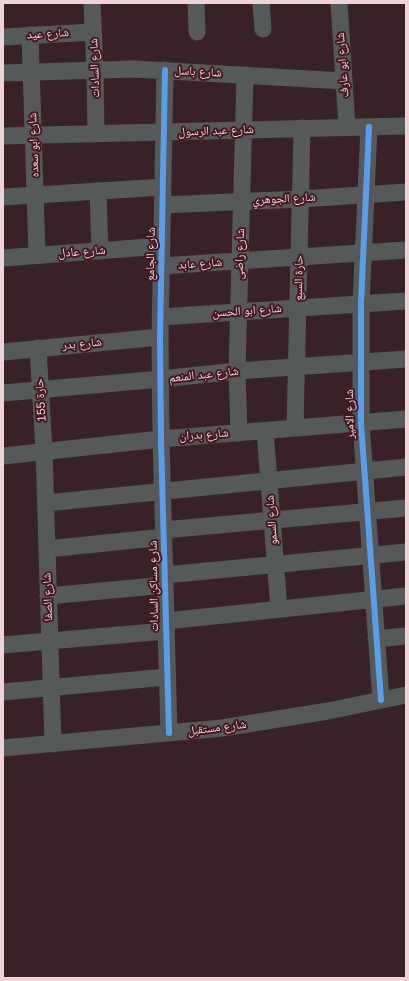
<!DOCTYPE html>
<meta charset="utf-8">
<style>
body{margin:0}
#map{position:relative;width:409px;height:981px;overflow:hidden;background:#392227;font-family:Helvetica,sans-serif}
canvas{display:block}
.frame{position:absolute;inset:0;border:4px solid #f0d3d7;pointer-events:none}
</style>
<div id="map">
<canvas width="409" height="981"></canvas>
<div class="frame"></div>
</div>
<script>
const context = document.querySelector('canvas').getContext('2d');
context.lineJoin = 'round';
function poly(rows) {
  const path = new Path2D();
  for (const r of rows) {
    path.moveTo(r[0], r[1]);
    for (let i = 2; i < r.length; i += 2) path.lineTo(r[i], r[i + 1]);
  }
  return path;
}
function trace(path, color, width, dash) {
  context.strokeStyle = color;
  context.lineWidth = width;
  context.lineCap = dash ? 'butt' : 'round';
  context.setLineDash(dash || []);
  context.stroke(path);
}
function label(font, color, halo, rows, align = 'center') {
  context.font = font + ' Helvetica,"Noto Naskh Arabic",sans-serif';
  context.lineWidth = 4;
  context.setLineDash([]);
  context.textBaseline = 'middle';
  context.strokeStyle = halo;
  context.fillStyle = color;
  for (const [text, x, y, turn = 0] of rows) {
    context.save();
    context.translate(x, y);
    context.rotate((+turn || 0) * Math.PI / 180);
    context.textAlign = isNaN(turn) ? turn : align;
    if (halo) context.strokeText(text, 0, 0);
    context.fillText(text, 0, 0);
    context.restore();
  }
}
trace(poly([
 [92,3,95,70,96,134],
 [196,3,197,32],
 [261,3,263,29],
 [339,3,347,127],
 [30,35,37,255],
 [3,37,93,32],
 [165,70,160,337,161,439,169,733],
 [3,73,134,69,344,81],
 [369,127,361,304,361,423,381,700],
 [3,136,406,126],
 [98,191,100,251],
 [3,197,163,187],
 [163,205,301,199,406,192],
 [3,258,162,246],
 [161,266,406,250],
 [161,317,406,301],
 [38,348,44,451,53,744],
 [3,352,160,337],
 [3,393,161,379,237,371,406,359],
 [295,428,302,128],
 [265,431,279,609],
 [239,433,237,371,245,75],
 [3,456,161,439,406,419],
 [46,503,406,467],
 [164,530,406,508],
 [47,549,164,537],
 [165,575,406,552],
 [48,596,165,585],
 [166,621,406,596],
 [376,639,406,636],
 [3,645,166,631],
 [3,692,167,677],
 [3,748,222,728,328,711,406,695]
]), '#565959', 17);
trace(poly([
 [165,70,160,337,161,439,169,733],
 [369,127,361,304,361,423,381,700]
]), '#5a9eea', 6);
label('12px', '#f0d3d7', '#421922', [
 ["شارع عيد",48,34,-3],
 ["شارع ابو عارف",343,65,-94],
 ["شارع السادات",95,68,-92],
 ["شارع باسل",198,72,3],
 ["شارع عبد الرسول",216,131,-2],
 ["شارع ابو سعده",34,145,-92],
 ["شارع الجوهري",284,199,-3],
 ["شارع عادل",82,252,-4],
 ["شارع الجامع",151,254,-89],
 ["شارع راضى",240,254,-88],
 ["شارع عابد",200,264,-4],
 ["حارة السبع",299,278,-89],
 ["شارع ابو الحسن",247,311,-4],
 ["شارع بدر",82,344,-5],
 ["شارع عبد المنعم",204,375,-6],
 ["حارة 155",41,400,-94],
 ["شارع الامير",350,414,-91],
 ["شارع بدران",204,435,-4],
 ["شارع السمو",272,520,-94],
 ["شارع مساكن السادات",154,586,-91],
 ["شارع الصفا",48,597,-92],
 ["شارع مستقبل",217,728,-7]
]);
</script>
